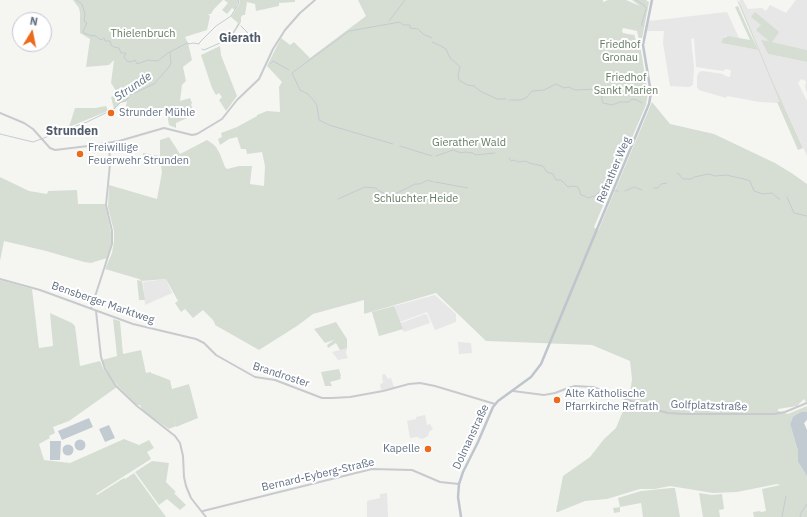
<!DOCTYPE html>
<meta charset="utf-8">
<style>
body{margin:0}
#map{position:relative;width:807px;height:517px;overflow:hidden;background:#f5f6f2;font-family:"IBM Plex Sans",sans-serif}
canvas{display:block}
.north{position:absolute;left:12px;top:12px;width:40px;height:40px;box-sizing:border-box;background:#fff;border:1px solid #c1c6ce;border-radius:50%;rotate:10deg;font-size:11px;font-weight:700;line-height:16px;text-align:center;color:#637185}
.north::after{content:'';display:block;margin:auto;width:14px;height:18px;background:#ed691b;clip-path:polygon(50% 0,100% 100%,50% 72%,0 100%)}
</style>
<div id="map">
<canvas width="807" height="517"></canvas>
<div class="north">N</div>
</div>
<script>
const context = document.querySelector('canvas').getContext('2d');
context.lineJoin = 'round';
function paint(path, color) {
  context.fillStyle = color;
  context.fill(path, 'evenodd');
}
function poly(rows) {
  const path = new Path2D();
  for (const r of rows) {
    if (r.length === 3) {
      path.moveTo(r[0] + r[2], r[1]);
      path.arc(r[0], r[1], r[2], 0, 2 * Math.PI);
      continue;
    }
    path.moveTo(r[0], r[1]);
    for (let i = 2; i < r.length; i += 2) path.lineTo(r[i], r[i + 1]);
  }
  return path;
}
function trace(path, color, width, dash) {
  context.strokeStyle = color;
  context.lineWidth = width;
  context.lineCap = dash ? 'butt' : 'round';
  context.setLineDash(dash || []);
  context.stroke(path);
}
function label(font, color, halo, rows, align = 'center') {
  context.font = font + ' "IBM Plex Sans",sans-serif';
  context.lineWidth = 4;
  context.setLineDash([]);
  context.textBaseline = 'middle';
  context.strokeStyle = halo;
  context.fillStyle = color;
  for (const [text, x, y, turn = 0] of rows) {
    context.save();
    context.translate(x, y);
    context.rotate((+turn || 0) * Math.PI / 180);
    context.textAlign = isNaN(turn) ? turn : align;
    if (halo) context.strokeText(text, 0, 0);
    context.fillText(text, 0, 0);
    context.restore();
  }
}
paint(poly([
 [739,0,743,0,748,9,762,8,766,11,770,5,786,13,796,0,807,0,807,50,762,40,768,54,807,62,807,93,805,87,806,81,801,79,798,83,807,101,807,156,774,84],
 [727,12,739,38,725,36,723,38,721,43,758,50,781,103,760,102,727,96,726,98,699,90,697,87,697,76,699,72,702,71,723,74,725,76,730,77,731,70,726,69,723,71,696,67,694,38,691,39,694,67,693,85,689,87,670,86,663,43,664,31,647,31,649,21],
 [166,279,172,293,145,305,143,282],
 [435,295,456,314,456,322,435,330,427,312,400,322,401,323,425,314,427,315,430,323,404,332,402,329,379,336,372,312],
 [458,342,471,343,472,353,459,354],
 [337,345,347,348,346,353,348,358,338,360,332,352,340,350],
 [385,374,388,379,391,378,394,387,381,390,380,384,383,383,382,375],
 [425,415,427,425,430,424,433,429,429,432,428,436,422,439,417,437,410,438,407,421,416,419,416,417],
 [387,493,388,517,367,517,367,501,380,498,380,494]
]), '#e6e7e6');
paint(poly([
 [73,0,223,0,214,9,211,14,208,14,210,16,207,30,185,37,188,43,192,60,183,67,186,81,182,85,180,101,190,98,192,103,191,105,193,109,187,114,187,118,176,123,176,128,169,125,166,108,149,109,149,113,144,113,144,115,133,115,133,110,128,110,126,106,127,101,120,103,114,109,111,97,118,94,111,83,114,60,109,65,86,67,90,39,80,33,80,13,79,8],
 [224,0,239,0,235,10,232,8,227,14,222,10,228,3],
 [240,0,295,0,295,2,279,3,279,6,256,11,255,4,247,2,245,15,243,15,241,17,241,22,233,35,227,42,224,43,223,42,231,36,238,23,231,17,239,5],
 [358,0,603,0,603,2,608,0,626,0,640,6,632,0,646,0,649,2,641,44,638,43,637,41,639,40,637,31,623,28,622,31,623,33,633,35,634,34,637,44,640,45,648,93,646,105,594,227,598,231,652,102,670,124,714,134,775,163,793,174,807,184,807,403,802,404,806,402,804,399,797,406,778,409,778,411,788,414,807,406,807,412,801,412,792,419,790,424,798,451,798,462,807,476,807,517,754,517,753,512,760,511,761,512,766,511,762,489,780,485,777,484,737,492,713,493,670,486,655,489,640,489,607,499,585,501,558,512,556,512,563,476,590,457,604,439,616,428,627,401,629,399,632,379,630,361,592,345,486,341,436,293,364,314,364,300,313,314,297,326,259,350,215,325,215,324,213,320,203,310,193,318,185,309,181,312,175,303,178,301,166,279,142,281,145,300,139,300,137,280,142,281,139,279,105,269,112,253,114,241,114,231,108,207,109,185,157,199,162,172,161,166,143,159,143,153,160,156,160,140,169,137,180,154,207,140,213,144,216,147,220,154,225,167,227,169,239,166,252,166,250,184,264,186,265,166,262,152,247,154,246,149,241,149,237,137,229,139,220,145,218,139,222,137,221,133,237,127,257,116,257,115,267,111,280,112,279,87,282,82,267,66,281,38,290,45,294,42,310,58,366,16],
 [737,0,740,3,774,84,803,148,798,150,777,102,780,102],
 [738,6,748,29,758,50,721,43,723,38,728,36,750,40,735,7],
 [755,12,779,32,772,42,807,50,807,62,768,54,761,40,769,41,756,30,761,25,751,17],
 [220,46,221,55,237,96,226,111,219,100,222,97,219,93,216,95,212,88,201,55],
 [106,106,108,111,69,127,75,108,95,108],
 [0,177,29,191,47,194,48,191,77,190,78,204,105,204,111,233,111,246,107,258,91,263,84,262,46,251,4,241,0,261],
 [0,280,32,289,39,348,53,346,50,313,72,323,75,326,80,366,100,361,104,370,117,387,69,421,53,427,55,433,49,436,50,438,39,444,44,460,70,463,124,439,139,445,149,440,154,448,147,452,151,459,96,494,97,495,124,478,125,479,134,473,166,517,0,517],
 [394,306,403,329,379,336,372,312],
 [113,319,120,321,123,354,141,350,146,373,151,372,151,373,170,380,172,389,189,384,198,418,176,427,174,415,176,426,169,429,143,411,140,405,137,405,118,386,108,373,102,360,117,356],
 [336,322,347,339,347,348,340,350,336,343,328,348,327,345,334,340,325,343,314,329],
 [339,369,341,376,340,377,341,379,330,382,332,386,325,386,321,372],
 [152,461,169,463,166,482,176,492,174,493,186,505,180,510,167,499,159,505,135,472],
 [671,488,675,488,680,517,643,517,641,503,620,507,620,512,614,513,613,508,620,507,618,498,641,491],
 [699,493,712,495,722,494,724,509,719,510,720,517,703,517]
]), '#d6ded3');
paint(poly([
 [801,412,807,412,807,420,804,423,807,430,807,476,798,462,798,451,790,424,793,417],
 [89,418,93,427,62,440,58,431],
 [109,425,115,438,105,442,99,429],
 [80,445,5.5],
 [50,441,61,441,60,460,50,460],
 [68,450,5.5]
]), '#c3cbd2');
trace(poly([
 [76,0,82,4,85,14,84,21,87,23,83,31,84,33,92,36,94,35,101,40,104,38,105,41,110,41,111,45,114,47,119,48,121,53,126,53,124,57,127,61,131,62,135,60,137,64,148,60,158,61,169,52],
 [636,0,644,5,646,8],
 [389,21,405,0],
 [241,26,247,32,253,43],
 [642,26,642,23,646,9],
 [225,42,231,36,239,24],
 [432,42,441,46,446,49,450,58,458,65,460,67,458,75,459,80,467,85,474,86,480,91,497,99,506,99],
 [202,49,204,50,220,43],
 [270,64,273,61,289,70],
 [509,100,521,100,526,98,532,91,544,90,556,84,564,88,569,87,575,90,598,89,600,94,602,97,602,100,603,103,612,105,620,102,629,102,632,99,637,100,642,103],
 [314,101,308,94,300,90,292,73,349,31,400,22,403,25,410,25,410,28,418,29,423,34,432,38],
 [315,102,317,106,319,120,329,125,393,144],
 [0,134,33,142,87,122,114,109,121,102,126,101,130,95,154,84,169,67,171,63,170,52,187,43,190,44,193,43,199,44,200,42,216,26,231,16,238,5,239,0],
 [400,146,432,156],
 [436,156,453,150,461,153,465,152,473,153,475,155,495,153],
 [509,158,511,161,515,160,518,162,526,161,529,163,543,166,547,172,553,174,556,180,561,180,568,187,573,186,578,187,581,195,585,196,587,198,595,196,599,192,609,189],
 [677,174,678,173,683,179,692,179,694,177,709,174,715,176,726,175,744,179,750,181,754,191,763,194,772,193,779,199,780,199],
 [435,182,468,188],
 [653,188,658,188,661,184,667,183],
 [615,191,618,191],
 [625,191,634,187,642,190],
 [787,197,794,213,807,216],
 [338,199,365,187,376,188,379,191,388,195,397,193,415,184,420,184,428,180,433,182],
 [782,517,786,496],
 [800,517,801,513,807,504]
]), '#c3cbd2', 1);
trace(poly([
 [0,113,24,123,33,129,50,148,55,150,88,146,119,141,164,128,192,135,197,134,222,119,237,100,259,79,273,49,285,30,300,13,315,0],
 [0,279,40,290,133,324,196,339,204,343,216,355,255,377,275,380,322,398,332,398,350,397,383,391,409,384,420,383,435,386,495,404],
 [91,309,112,244,112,231,106,205,110,164,109,143],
 [96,311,101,357,105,369,116,386,137,406,175,436,180,443,183,456,184,477,186,486,191,498,206,517],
 [513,391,544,395,555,393,568,388,575,386,593,387,653,409,668,413,684,414,774,414,785,412,807,403],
 [203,511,372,469,412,470,440,482,459,484]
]), '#c8cace', 2);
trace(poly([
 [461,517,458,497,459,484,463,472,478,442,493,407,498,401,531,377,541,364,649,104,651,93,643,45,652,0]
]), '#bfc5cd', 2.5);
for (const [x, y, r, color] of [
 [111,113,4,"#ed691b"],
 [80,154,4,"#ed691b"],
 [557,400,4,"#ed691b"],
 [428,449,4,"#ed691b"]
]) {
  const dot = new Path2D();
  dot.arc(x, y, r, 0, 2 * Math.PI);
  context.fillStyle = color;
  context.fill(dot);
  trace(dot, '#fff', 1.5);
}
label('11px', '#647c62', '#fff', [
 ["Thielenbruch",143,34],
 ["Friedhof",620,45],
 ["Gronau",620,58],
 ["Friedhof",626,78],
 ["Sankt Marien",626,91],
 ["Gierather Wald",469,143],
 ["Schluchter Heide",416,199]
]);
label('11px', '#637185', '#fff', [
 ["Strunder Mühle",119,113],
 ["Freiwillige",88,148],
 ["Feuerwehr Strunden",88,161],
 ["Alte Katholische",565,394],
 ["Pfarrkirche Refrath",565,407],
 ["Kapelle",420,449,"right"]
], 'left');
label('11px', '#637185', '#fff', [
 ["Refrather Weg",614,170,-67],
 ["Bensberger Marktweg",103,303,19],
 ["Brandroster",281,375,18],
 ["Golfplatzstraße",709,406,2],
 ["Dolmanstraße",471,437,-65],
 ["Bernard-Eyberg-Straße",318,475,-13]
]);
label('bold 12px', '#515c6a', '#fff', [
 ["Gierath",240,39],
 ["Strunden",72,132]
]);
label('italic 12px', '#5f7382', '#fff', [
 ["Strunde",133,87,-34]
]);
</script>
